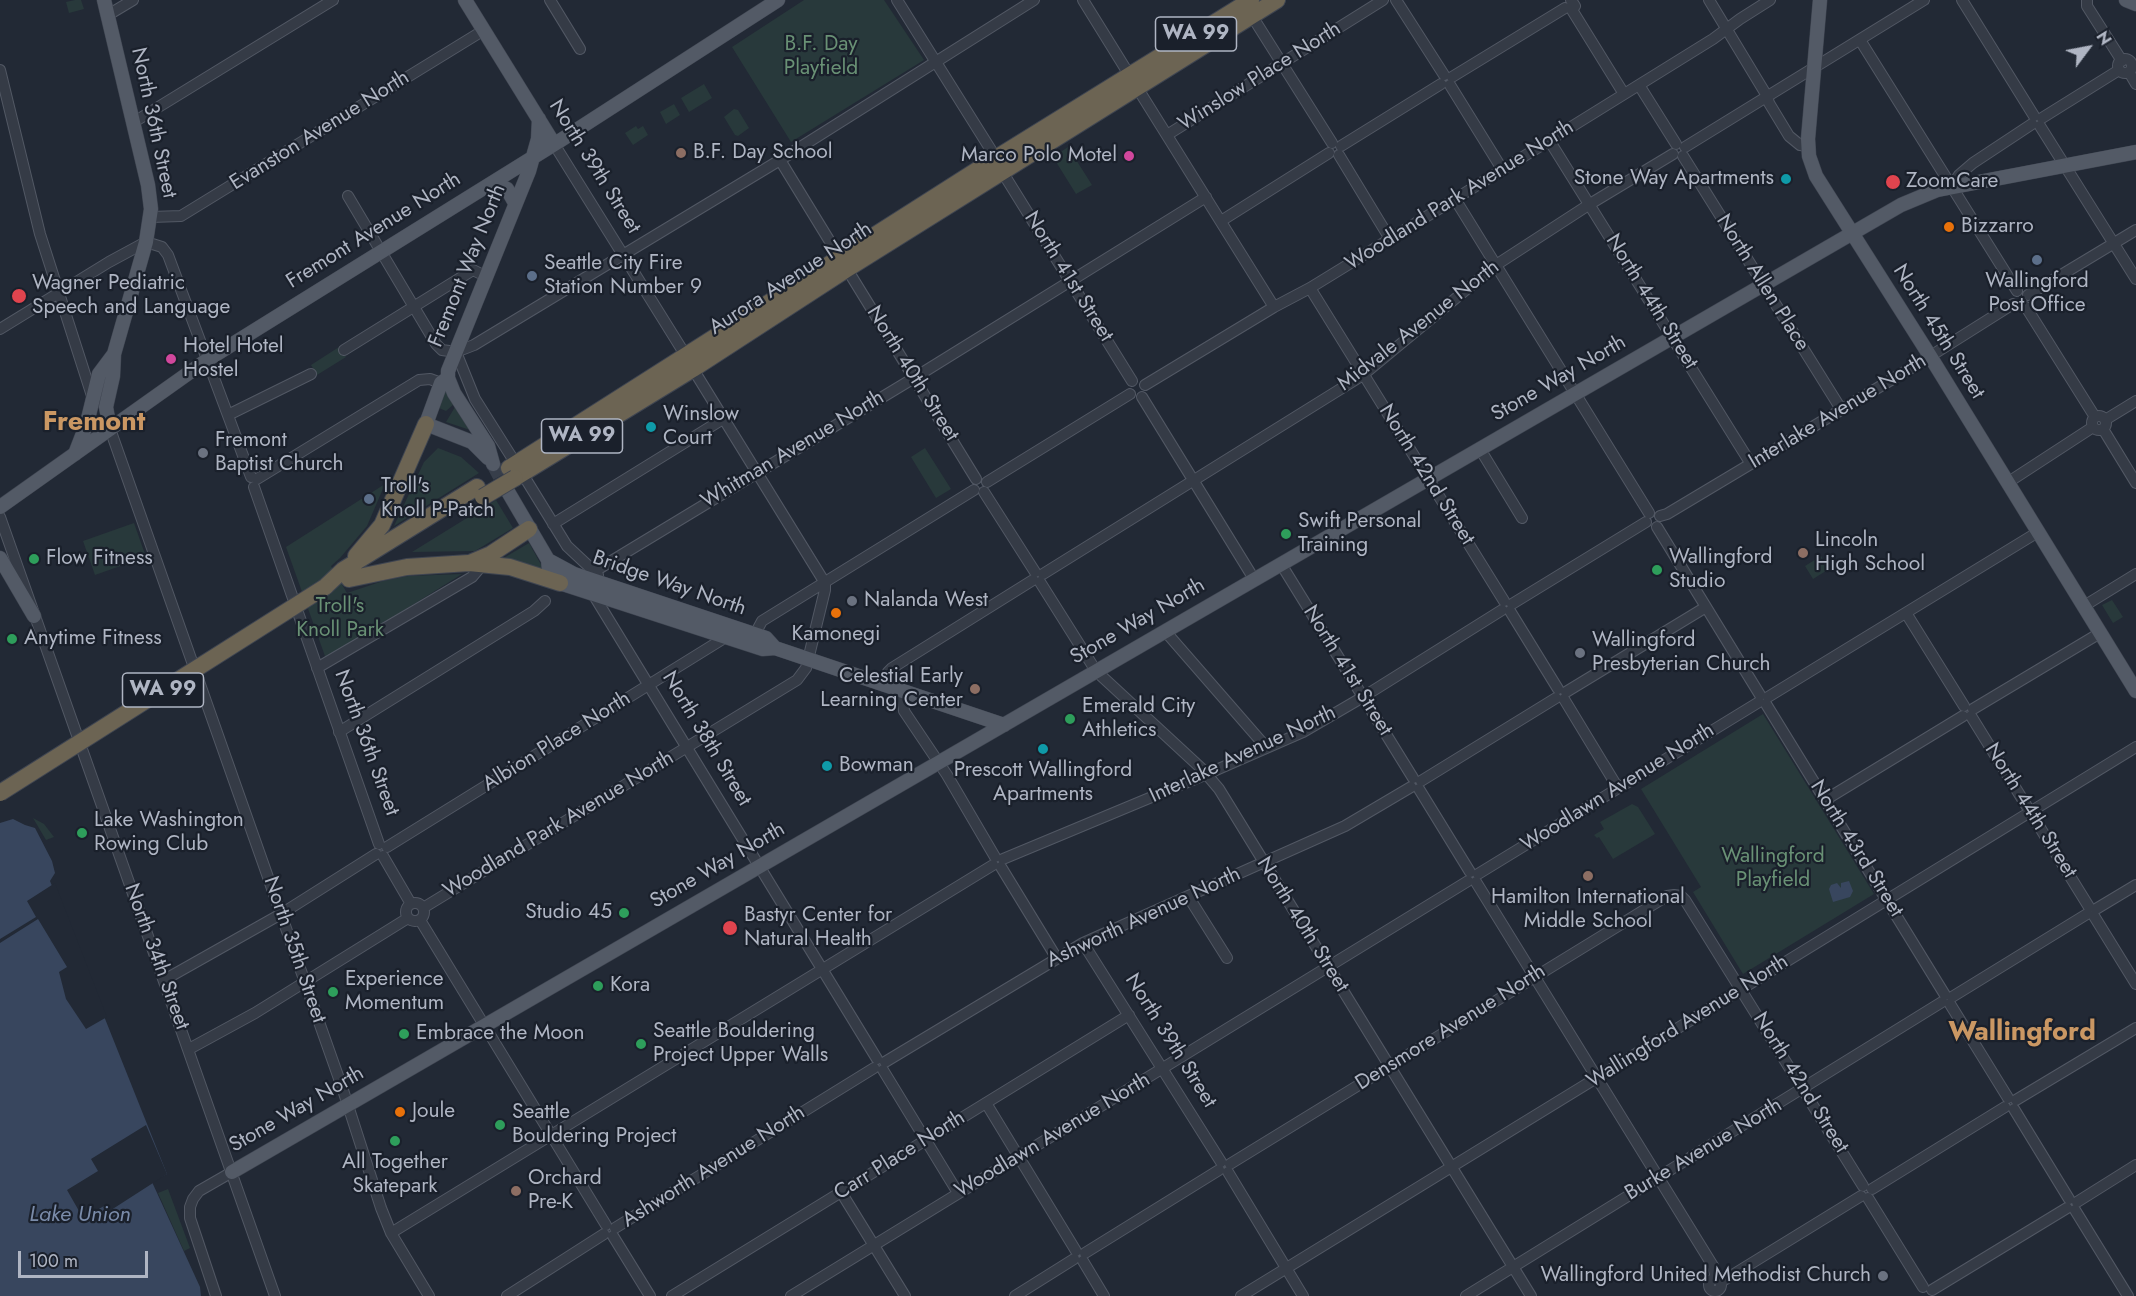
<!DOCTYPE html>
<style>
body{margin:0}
#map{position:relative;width:2136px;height:1296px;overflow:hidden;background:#222935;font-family:Jost,sans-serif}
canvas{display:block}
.north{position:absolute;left:2058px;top:18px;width:60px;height:60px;-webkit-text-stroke:4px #1a202b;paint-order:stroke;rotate:58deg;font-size:16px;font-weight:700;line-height:24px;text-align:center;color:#afb5c3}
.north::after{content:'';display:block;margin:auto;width:21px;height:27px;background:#afb5c3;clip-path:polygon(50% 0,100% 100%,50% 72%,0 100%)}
.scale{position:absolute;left:18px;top:1251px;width:130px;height:27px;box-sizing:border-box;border:3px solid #afb5c3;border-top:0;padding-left:8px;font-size:18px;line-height:21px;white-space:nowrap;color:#afb5c3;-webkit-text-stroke:4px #1a202b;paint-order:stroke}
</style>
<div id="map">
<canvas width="2136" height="1296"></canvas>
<div class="north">N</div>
<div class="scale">100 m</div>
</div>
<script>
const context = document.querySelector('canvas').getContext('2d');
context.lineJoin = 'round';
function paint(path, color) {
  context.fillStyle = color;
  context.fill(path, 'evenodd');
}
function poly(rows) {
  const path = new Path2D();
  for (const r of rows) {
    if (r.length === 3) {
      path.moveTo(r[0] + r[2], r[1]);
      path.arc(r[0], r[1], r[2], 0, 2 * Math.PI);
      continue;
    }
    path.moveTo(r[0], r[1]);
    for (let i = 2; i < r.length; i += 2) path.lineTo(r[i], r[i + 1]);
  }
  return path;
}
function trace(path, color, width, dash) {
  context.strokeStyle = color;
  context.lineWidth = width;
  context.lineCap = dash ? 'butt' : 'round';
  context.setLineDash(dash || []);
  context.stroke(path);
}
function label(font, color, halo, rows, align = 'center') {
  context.font = font + ' Jost,sans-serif';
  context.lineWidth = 4.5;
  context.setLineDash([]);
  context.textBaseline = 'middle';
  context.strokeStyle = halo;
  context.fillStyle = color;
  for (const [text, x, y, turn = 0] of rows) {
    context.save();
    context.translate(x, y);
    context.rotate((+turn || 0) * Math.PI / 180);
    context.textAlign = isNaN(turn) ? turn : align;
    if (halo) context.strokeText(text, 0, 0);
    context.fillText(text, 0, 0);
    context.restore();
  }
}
paint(poly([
 [75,0,81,0,84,9,69,13,66,2],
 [804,0,884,0,924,60,791,142,732,47],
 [704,84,712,98,689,112,681,98],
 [674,104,680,115,666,124,660,112],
 [734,109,738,110,749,128,738,136,735,135,724,117],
 [636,126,638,129,643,126,648,135,633,145,625,133],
 [1068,147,1092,185,1076,194,1053,157],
 [339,347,346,357,317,375,311,365],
 [445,390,454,404,446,411,439,408],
 [455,407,470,430,446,422],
 [438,448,461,457,479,473,394,526,424,462],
 [925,448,951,489,936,498,911,457],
 [385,484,367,526,340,558,331,566,347,593,383,581,408,576,462,574,326,659,286,547],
 [496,500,513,528,475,551,412,552],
 [134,523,146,557,95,575,83,541],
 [529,543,544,570,502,559],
 [1821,556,1829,569,1813,579,1805,566],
 [2112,600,2123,617,2113,623,2102,605],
 [1763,714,1874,894,1743,974,1693,892,1701,887,1641,789],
 [1632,804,1638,807,1655,834,1613,859,1599,837,1597,838,1594,835,1604,829,1600,822],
 [33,818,44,824,54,837,46,840],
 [168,1189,190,1248,184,1251,158,1193]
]), '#28393b');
paint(poly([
 [13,819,25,825,35,828,52,861,55,873,50,881,167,1174,152,1182,200,1287,201,1296,0,1296,0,823],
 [1849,881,1853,891,1850,897,1833,902,1829,889,1831,885,1837,883,1841,888,1841,883]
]), '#38465e');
paint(poly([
 [55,883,107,1017,86,1029,66,999,59,972,67,967,38,919,0,943,0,939,36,917,27,901],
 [146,1125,167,1174,108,1212,104,1206,83,1218,67,1190,98,1171,91,1159]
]), '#222935');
trace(poly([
 [493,464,507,490]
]), '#373e4a', 14, [14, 7]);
const minor = poly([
 [550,0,580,49],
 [897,0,996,158],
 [1083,0,1130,76],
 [1396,0,1444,75],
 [1571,0,1575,6,1572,10],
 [1709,0,1767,96,1769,103,1789,136,1800,145,1808,146],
 [1962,0,2034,116],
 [2087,0,2087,6,2122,61],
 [1572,10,1624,94],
 [108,15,133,0],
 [1252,16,1332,143],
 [1860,40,2017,291],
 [2125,66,7],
 [0,70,40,234,92,396],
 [2129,72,2136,84],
 [1452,77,1565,8],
 [1450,85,1502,169],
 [1639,85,1676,144],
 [1138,89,1274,307],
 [2042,118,2119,70],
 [134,122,333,0],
 [2040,126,2136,279],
 [1167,135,1383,0],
 [1549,140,1751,464],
 [554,144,686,356],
 [1341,146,1441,84],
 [1685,147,1924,0],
 [1339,155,1390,239],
 [1683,156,1841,409],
 [780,160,840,258],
 [1003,173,1132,381],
 [1951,187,1959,175,1973,163,2032,124],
 [348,196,436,344,442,350,456,352,474,345,780,160,1034,0],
 [1455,199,1649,513],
 [151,217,181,216,484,30],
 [1221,221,1329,153],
 [847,269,976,479],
 [1310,288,1504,601],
 [2028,295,2136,230],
 [2026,307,2095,417],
 [0,329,109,262,146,242,162,247,168,255,251,477],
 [344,350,473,270,485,276],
 [456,352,475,399,516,464],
 [1145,385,1274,307,1310,288,1455,199,1713,39,1740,19,1770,0],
 [1142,397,1254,579],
 [228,415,311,374],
 [2099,423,7],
 [2105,420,2136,401],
 [110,429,343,1090,381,1208,391,1233,429,1296],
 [2103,429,2136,483],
 [1480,449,1522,518],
 [522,473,567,546,598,575],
 [257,479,419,380,430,379,441,383],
 [987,482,1130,394],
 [2007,483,2093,427],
 [254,487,379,844],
 [984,492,1035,572],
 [1660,516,1667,514,1921,362,2013,304],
 [0,517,275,1296],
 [553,524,723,419],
 [1657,527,1760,695],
 [1281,564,1413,778],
 [595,571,914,378,1206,197],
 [1043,574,1363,375,1496,265,1590,204,1673,154],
 [1040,582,1096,671,1202,769,1219,789,1531,1296],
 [593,594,877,1059],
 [1512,604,1646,522],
 [2084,606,2136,574],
 [1510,611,1558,689],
 [1906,613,1964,706],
 [1165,631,1266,747],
 [755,634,762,621,974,490],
 [317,668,472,577,483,564],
 [884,684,888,672,892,668,1033,580],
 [902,691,904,711,947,775,995,857],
 [1566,692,1706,607],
 [1768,697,2038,532],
 [1564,699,1618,788],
 [1766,704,1945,995],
 [1973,709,2100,633],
 [1971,716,2089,907],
 [339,732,534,611,545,601],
 [1421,781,1556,698],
 [1419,789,1470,872],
 [1825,800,1963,716],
 [387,847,726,637],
 [383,856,411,904],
 [1003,859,1207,774,1303,732,1363,697,1502,610],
 [1001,867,1056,957],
 [1478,874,1759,702],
 [1476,882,1713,1266,1716,1279],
 [1188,896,1227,958],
 [415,912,9],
 [423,908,797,680,806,668,825,590,825,583,693,369],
 [2096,909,2136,885],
 [2094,916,2136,984],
 [420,920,606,1225],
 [1083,943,1221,1162],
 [164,980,281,914,376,854],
 [1952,997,2087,914],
 [1950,1004,2008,1098],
 [189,1049,255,1013,408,918],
 [885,1062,1083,943,1345,826,1411,787],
 [883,1070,958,1193],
 [2016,1100,2136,1028],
 [986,1103,1076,1251],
 [2014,1109,2069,1199],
 [1230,1164,1667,896,1674,895,1681,896,1685,900,1863,1186],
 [1228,1172,1303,1296],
 [1872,1189,2005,1107],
 [841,1192,905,1296],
 [1868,1198,1923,1287],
 [2077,1202,2136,1165],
 [2075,1210,2128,1296],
 [615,1228,874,1068],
 [391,1233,993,865],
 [613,1236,650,1296],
 [1085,1253,1219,1170],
 [1083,1261,1104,1296],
 [1715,1285,6],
 [1721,1282,1861,1196],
 [1932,1290,2067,1208],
 [216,1296,190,1218,190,1207,193,1199,199,1191,232,1172],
 [507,1296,604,1234],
 [672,1296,1129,1015],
 [791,1296,1468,881],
 [1015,1296,1074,1259],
 [1241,1296,2136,747],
 [1466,1296,1942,1002]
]);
const major = poly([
 [104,0,148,185,151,209,146,242,114,354,113,376,106,407,110,429],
 [465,0,554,144],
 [1820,0,1808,139,1809,156,1816,176,1930,356,2136,691],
 [2126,0,2136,4],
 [486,187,500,186,507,189,515,203],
 [448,378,441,383,426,424,472,442,488,458],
 [75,454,87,423,99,374,114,354],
 [493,464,488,446,454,393,448,378,448,371,529,171,538,139,539,119],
 [507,490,548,560,549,570,560,583,763,649,775,648,1004,725],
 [0,507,207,360,561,140,778,0],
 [0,558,34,616],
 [548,560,574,574,766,638,775,648],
 [232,1172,1901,205,1937,190,2136,152]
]);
const highway = poly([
 [509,468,996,158,1251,0],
 [515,478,693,369,847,269,1277,0],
 [356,556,382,525,426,424],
 [472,562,491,554,529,529],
 [349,579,407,567,469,563,510,567,560,583],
 [325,587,343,570,477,487]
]);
trace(minor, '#525864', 12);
trace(major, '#3e4450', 15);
trace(highway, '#3f4551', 18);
trace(minor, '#353b46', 10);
trace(major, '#535a66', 14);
trace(highway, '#6c6453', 16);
const highwayBridge = poly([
 [483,497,515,478],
 [0,793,325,587]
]);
trace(highwayBridge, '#3f4551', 18, []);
trace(highwayBridge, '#6c6453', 16);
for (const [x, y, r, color] of [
 [681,153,6,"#8d6e63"],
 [1129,156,6,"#d1479c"],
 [1786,179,6,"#0f9aa8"],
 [1893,182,8,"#e0444e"],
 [1949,227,6,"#e8710a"],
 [2037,260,6,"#5c6f8a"],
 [532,276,6,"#5c6f8a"],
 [19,296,8,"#e0444e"],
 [171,359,6,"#d1479c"],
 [651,427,6,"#0f9aa8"],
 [203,453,6,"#6b7280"],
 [369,499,6,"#5c6f8a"],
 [1286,534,6,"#2e9e5b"],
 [1803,553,6,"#8d6e63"],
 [34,559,6,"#2e9e5b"],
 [1657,570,6,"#2e9e5b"],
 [852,601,6,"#6b7280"],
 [836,613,6,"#e8710a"],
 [12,639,6,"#2e9e5b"],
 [1580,653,6,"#6b7280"],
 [975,689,6,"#8d6e63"],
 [1070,719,6,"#2e9e5b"],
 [1043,749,6,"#0f9aa8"],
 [827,766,6,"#0f9aa8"],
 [82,833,6,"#2e9e5b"],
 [1588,876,6,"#8d6e63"],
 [624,913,6,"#2e9e5b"],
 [730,928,8,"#e0444e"],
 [598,986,6,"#2e9e5b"],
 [333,992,6,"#2e9e5b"],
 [404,1034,6,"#2e9e5b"],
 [641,1044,6,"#2e9e5b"],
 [400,1112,6,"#e8710a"],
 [500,1125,6,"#2e9e5b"],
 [395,1141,6,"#2e9e5b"],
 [516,1191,6,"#8d6e63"],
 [1883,1276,6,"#6b7280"]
]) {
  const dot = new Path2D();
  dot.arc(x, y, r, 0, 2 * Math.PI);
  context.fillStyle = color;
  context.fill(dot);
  trace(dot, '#1a202b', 2);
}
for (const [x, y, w] of [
 [1196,34,81],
 [582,436,81],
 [163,690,81]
]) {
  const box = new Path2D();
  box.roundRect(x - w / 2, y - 17, w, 34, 4.5);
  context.fillStyle = '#1a202b';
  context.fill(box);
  trace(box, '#afb5c3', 1.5);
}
label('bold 20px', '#afb5c3', null, [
 ["WA 99",1196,34],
 ["WA 99",582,436],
 ["WA 99",163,690]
]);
label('21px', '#699175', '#1a202b', [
 ["B.F. Day",821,45],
 ["Playfield",821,69],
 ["Troll's",340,607],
 ["Knoll Park",340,631],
 ["Wallingford",1773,857],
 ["Playfield",1773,881]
]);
label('21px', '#afb5c3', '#1a202b', [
 ["Winslow Place North",1260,77,-32],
 ["North 36th Street",153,123,78],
 ["Evanston Avenue North",320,131,-32],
 ["North 39th Street",594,167,58],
 ["Woodland Park Avenue North",1460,196,-32],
 ["Fremont Avenue North",374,231,-32],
 ["Fremont Way North",468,266,-68],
 ["North 41st Street",1068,277,58],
 ["Aurora Avenue North",791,279,-33],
 ["North Allen Place",1762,283,58],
 ["North 44th Street",1651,302,58],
 ["Midvale Avenue North",1419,326,-38],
 ["North 45th Street",1938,332,58],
 ["North 40th Street",912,374,58],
 ["Stone Way North",1559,379,-30],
 ["Interlake Avenue North",1838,412,-31],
 ["Whitman Avenue North",793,450,-31],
 ["North 42nd Street",1426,475,58],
 ["Bridge Way North",669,584,19],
 ["Stone Way North",1138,622,-30],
 ["North 41st Street",1347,671,58],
 ["North 38th Street",706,739,59],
 ["Albion Place North",557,742,-32],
 ["North 36th Street",366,743,70],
 ["Interlake Avenue North",1243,755,-25],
 ["Woodlawn Avenue North",1618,788,-32],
 ["North 44th Street",2030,811,58],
 ["Woodland Park Avenue North",559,825,-31],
 ["North 43rd Street",1856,849,58],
 ["Stone Way North",718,866,-30],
 ["Ashworth Avenue North",1144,918,-25],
 ["North 40th Street",1302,925,58],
 ["North 35th Street",294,950,71],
 ["North 34th Street",156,957,70],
 ["Wallingford Avenue North",1688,1022,-32],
 ["Densmore Avenue North",1451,1028,-32],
 ["North 39th Street",1170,1041,58],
 ["North 42nd Street",1800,1083,58],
 ["Stone Way North",297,1110,-30],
 ["Woodlawn Avenue North",1053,1136,-31],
 ["Burke Avenue North",1704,1150,-31],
 ["Carr Place North",900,1156,-32],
 ["Ashworth Avenue North",714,1167,-32]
]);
label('21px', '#afb5c3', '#1a202b', [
 ["B.F. Day School",693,153],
 ["Marco Polo Motel",1117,156,"right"],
 ["Stone Way Apartments",1774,179,"right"],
 ["ZoomCare",1906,182],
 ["Bizzarro",1961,227],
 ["Seattle City Fire",544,264],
 ["Station Number 9",544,288],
 ["Wallingford",2037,282,"center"],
 ["Post Office",2037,306,"center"],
 ["Wagner Pediatric",32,284],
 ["Speech and Language",32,308],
 ["Hotel Hotel",183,347],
 ["Hostel",183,371],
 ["Winslow",663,415],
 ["Court",663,439],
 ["Fremont",215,441],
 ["Baptist Church",215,465],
 ["Troll's",381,487],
 ["Knoll P-Patch",381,511],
 ["Swift Personal",1298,522],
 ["Training",1298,546],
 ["Lincoln",1815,541],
 ["High School",1815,565],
 ["Wallingford",1669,558],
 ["Studio",1669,582],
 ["Flow Fitness",46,559],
 ["Nalanda West",864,601],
 ["Kamonegi",836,635,"center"],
 ["Anytime Fitness",24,639],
 ["Wallingford",1592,641],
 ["Presbyterian Church",1592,665],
 ["Celestial Early",963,677,"right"],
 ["Learning Center",963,701,"right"],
 ["Emerald City",1082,707],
 ["Athletics",1082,731],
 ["Bowman",839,766],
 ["Prescott Wallingford",1043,771,"center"],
 ["Apartments",1043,795,"center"],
 ["Lake Washington",94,821],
 ["Rowing Club",94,845],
 ["Hamilton International",1588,898,"center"],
 ["Middle School",1588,922,"center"],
 ["Studio 45",612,913,"right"],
 ["Bastyr Center for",744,916],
 ["Natural Health",744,940],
 ["Experience",345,980],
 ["Momentum",345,1004],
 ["Kora",610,986],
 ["Seattle Bouldering",653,1032],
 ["Project Upper Walls",653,1056],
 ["Embrace the Moon",416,1034],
 ["Joule",412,1112],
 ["Seattle",512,1113],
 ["Bouldering Project",512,1137],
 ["All Together",395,1163,"center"],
 ["Skatepark",395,1187,"center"],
 ["Orchard",528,1179],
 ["Pre-K",528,1203],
 ["Wallingford United Methodist Church",1871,1276,"right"]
], 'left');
label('italic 22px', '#7a8ba9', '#1a202b', [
 ["Lake Union",80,1216]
]);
label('bold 27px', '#ca9763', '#1a202b', [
 ["Fremont",94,423],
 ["Wallingford",2022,1033]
]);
</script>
